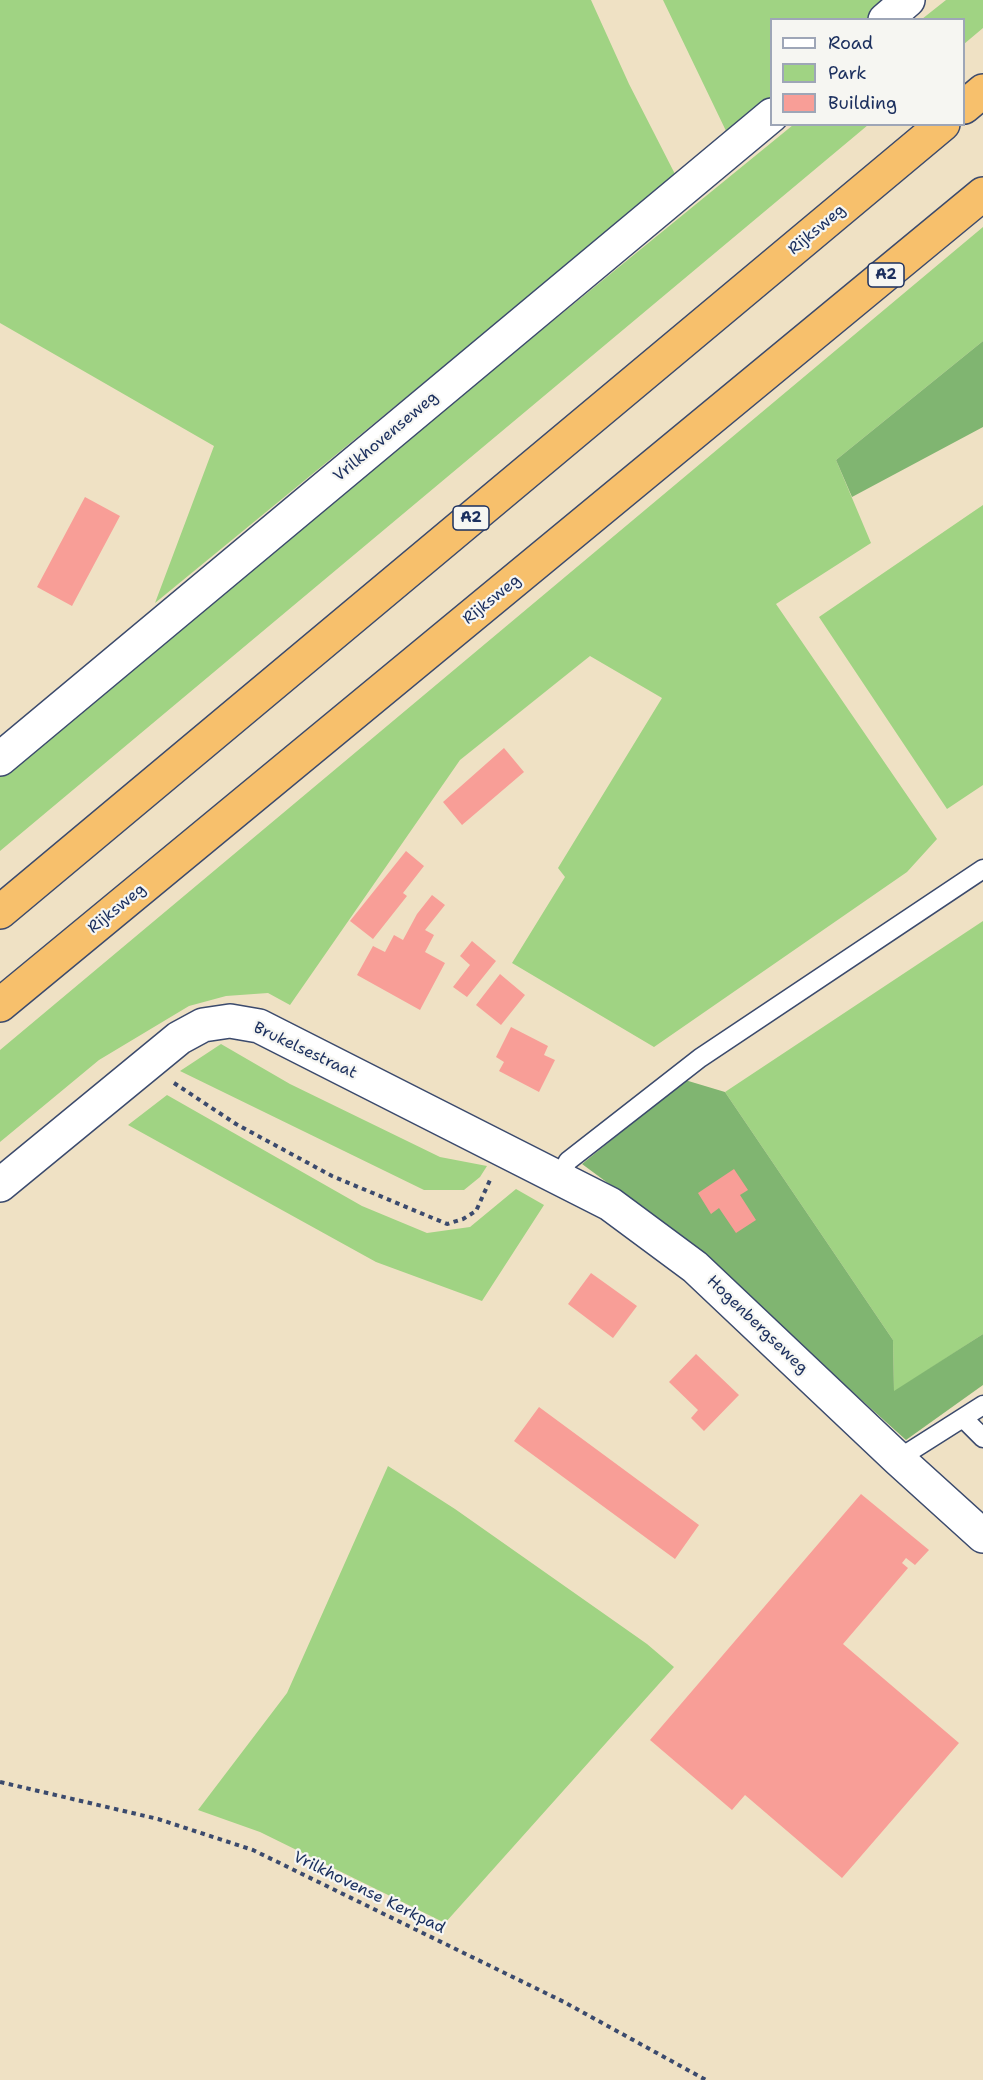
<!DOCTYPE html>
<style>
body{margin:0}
#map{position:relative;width:983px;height:2080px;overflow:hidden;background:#efe1c4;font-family:"Shantell Sans",sans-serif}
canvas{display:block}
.legend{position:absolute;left:770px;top:18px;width:195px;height:108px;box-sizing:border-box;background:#f6f6f2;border:2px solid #9ea6b7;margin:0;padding:8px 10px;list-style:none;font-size:18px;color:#1b2f5e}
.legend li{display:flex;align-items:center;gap:12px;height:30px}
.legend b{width:30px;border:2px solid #9ea6b7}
</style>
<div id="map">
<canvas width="983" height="2080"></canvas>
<ul class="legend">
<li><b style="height:8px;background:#fff"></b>Road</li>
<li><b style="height:16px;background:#a0d383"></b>Park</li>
<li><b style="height:16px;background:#f89e97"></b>Building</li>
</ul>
</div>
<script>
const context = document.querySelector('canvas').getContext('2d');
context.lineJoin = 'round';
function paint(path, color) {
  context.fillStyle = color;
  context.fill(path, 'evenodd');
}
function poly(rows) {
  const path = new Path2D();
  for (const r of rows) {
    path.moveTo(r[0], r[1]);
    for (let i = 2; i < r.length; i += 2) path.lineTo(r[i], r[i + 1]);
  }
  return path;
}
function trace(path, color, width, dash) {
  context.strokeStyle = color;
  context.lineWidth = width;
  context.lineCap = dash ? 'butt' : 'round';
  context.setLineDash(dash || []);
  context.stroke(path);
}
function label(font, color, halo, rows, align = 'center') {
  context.font = font + ' "Shantell Sans",sans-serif';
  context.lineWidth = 4.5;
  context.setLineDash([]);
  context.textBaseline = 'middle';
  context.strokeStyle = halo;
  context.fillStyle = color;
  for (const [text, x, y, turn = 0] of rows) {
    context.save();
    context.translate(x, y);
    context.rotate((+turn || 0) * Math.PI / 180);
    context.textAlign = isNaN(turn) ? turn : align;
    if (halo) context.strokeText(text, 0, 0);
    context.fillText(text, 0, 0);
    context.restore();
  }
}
paint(poly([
 [0,0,591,0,629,84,676,176,155,603,214,446,0,323],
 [663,0,889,0,866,19,772,20,771,97,727,133],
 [946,0,983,0,983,28,964,44,964,20,922,19],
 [793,125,868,125,0,851,0,772],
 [983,227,983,341,836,460,871,543,776,604,937,839,907,872,654,1047,512,963,565,877,558,868,662,698,590,656,460,760,290,1005,268,993,226,996,189,1006,99,1060,0,1142,0,1050],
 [983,505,983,785,947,809,819,617],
 [983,921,983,1334,894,1392,893,1340,725,1092],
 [221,1044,290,1084,440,1157,487,1166,480,1177,464,1190,424,1190,180,1071],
 [167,1095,362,1206,427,1233,470,1227,516,1189,544,1205,482,1301,376,1262,128,1125],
 [388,1466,455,1509,647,1644,674,1667,445,1923,260,1832,198,1810,287,1693]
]), '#a0d383');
paint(poly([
 [983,341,983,427,852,497,836,460],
 [685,1080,725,1092,893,1340,894,1391,983,1334,983,1385,906,1440,719,1272,639,1206,582,1164]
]), '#80b571');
paint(poly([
 [85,497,120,516,72,606,37,587],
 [504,748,524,772,462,825,443,802],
 [406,851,424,866,403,893,407,896,373,939,350,921],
 [432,895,445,905,425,930,434,935,425,952,445,963,420,1010,357,975,373,946,385,952,394,935,403,940,417,914],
 [472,941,496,961,467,997,453,987,470,965,460,956],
 [500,974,525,995,501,1025,476,1005],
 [511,1027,548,1046,544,1055,555,1060,539,1092,499,1071,504,1062,496,1057],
 [734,1169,748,1190,740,1195,756,1220,736,1233,719,1208,711,1214,698,1193],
 [591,1273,637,1306,613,1338,568,1304],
 [696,1354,739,1395,704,1431,691,1418,698,1410,669,1382],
 [539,1407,699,1525,675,1559,514,1441],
 [861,1494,929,1550,915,1565,906,1558,902,1563,908,1568,843,1644,959,1743,842,1878,745,1795,732,1810,650,1740]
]), '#f89e97');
const lane = poly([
 [560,1177,568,1161,700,1058,983,869],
 [963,1418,983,1438],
 [898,1459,983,1405]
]);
const street = poly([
 [885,20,908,0],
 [0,759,772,115],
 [0,1185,179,1038,203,1025,230,1021,259,1026,610,1204,695,1267,898,1459,983,1536]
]);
const highway = poly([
 [964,107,983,91],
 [0,912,943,124],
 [0,1005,983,194]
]);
trace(lane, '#3b4a6d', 21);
trace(street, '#3b4a6d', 36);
trace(highway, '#3b4a6d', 36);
trace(poly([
 [174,1083,236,1124,332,1176,447,1224,463,1219,476,1211,490,1180],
 [0,1782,158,1819,253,1850,564,2002,706,2080]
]), '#3b4a6d', 4, [4.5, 4.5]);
trace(lane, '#fff', 18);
trace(street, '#fff', 33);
trace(highway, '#f7c06c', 33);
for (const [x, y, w] of [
 [886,275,36],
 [471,518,36]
]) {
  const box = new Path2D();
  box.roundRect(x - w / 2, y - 12, w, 24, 4.5);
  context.fillStyle = '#f6f6f2';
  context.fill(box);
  trace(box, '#1b2f5e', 1.5);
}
label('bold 15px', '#1b2f5e', null, [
 ["A2",886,275],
 ["A2",471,518]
]);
label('16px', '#1b2f5e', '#f6f6f2', [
 ["Rijksweg",817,230,-40],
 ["Vrilkhovenseweg",386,437,-40],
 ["Rijksweg",492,600,-39],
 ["Rijksweg",117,909,-39],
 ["Brukelsestraat",305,1051,25],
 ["Hogenbergseweg",757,1325,44],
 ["Vrilkhovense Kerkpad",369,1893,26]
]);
</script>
